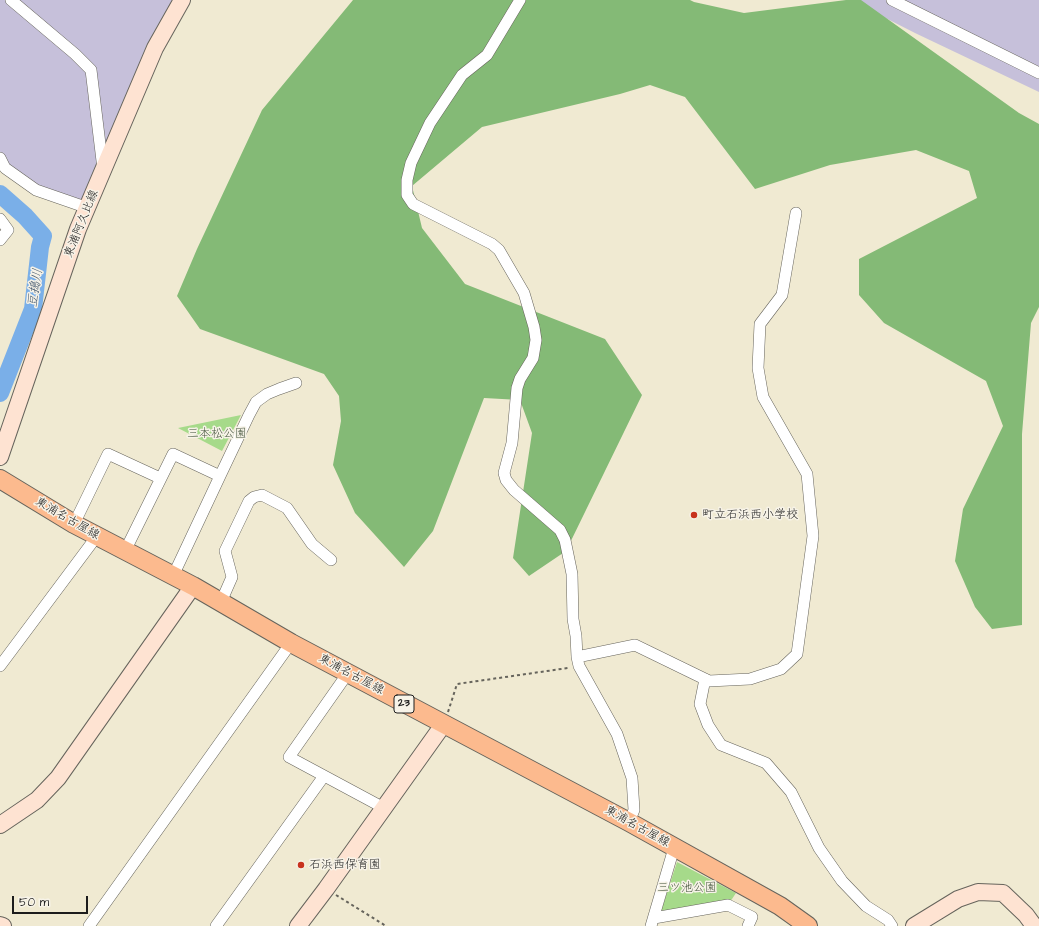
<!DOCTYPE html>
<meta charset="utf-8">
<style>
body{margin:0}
#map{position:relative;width:1039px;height:926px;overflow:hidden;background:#f0ead2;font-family:"Architects Daughter",sans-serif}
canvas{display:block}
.scale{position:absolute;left:12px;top:896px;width:76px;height:18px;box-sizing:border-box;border:2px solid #1c1c1c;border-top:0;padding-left:5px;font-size:12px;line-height:14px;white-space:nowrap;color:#1c1c1c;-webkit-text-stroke:3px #f7f3e8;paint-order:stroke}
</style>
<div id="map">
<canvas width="1039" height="926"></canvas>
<div class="scale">50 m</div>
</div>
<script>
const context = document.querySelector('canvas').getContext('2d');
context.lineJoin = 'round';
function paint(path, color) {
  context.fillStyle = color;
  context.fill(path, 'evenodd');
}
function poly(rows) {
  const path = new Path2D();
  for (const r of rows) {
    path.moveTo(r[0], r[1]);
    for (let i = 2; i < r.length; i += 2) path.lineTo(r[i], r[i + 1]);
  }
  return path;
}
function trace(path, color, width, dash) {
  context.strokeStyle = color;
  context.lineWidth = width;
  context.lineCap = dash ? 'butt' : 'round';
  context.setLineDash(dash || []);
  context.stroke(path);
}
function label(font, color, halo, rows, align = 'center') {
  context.font = font + ' "Architects Daughter","Klee One",sans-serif';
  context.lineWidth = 3;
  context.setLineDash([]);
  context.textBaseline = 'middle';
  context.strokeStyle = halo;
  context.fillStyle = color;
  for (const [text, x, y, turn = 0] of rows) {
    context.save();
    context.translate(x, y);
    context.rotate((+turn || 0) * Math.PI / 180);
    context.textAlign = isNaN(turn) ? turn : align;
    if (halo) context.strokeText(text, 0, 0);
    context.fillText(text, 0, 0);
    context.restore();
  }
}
paint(poly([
 [0,0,183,0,88,208,36,190,0,158],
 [850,0,1039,0,1039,92,915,33]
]), '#c6c0da');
paint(poly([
 [241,415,222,451,178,428],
 [677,862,736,893,730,902,661,911]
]), '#a6da8a');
paint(poly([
 [353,0,690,0,694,2,744,13,846,0,861,0,1019,113,1039,124,1039,307,1031,323,1022,434,1022,625,992,629,975,607,955,561,963,509,1003,426,986,381,884,323,859,295,859,259,977,198,969,171,916,150,830,165,755,189,685,97,650,85,620,94,482,127,412,186,422,228,465,284,605,339,642,395,566,551,529,576,513,558,532,433,520,400,484,398,433,531,404,567,355,513,333,465,341,421,339,396,324,374,200,329,177,296,197,249,262,110]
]), '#84ba76');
trace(poly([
 [0,194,25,216,43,236,40,247,33,309,0,393]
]), '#7aafe8', 18);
const street = poly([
 [11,0,75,54,91,70,103,169],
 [520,0,487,55,462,75,430,123,411,163,407,180,407,195,413,204,492,244,499,250,524,293,534,327,536,340,533,358,520,379,517,388,512,443,504,473,506,480,514,490,560,530,565,540,572,574,573,619,576,636,577,657,579,666,617,734,632,778,634,810,629,822],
 [892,0,1039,73],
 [0,158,5,168,36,190,88,208],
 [0,219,8,230,0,240],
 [220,476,249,415,256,402,267,394,279,389,296,383],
 [74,524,108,454,160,478],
 [125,551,173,454,220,476,173,576],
 [221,602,232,577,225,551,249,501,254,497,262,495,287,508,312,544,331,560],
 [577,657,635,645,709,681,750,679,781,669,797,654,813,536,807,474,763,397,758,368,760,324,782,295,796,213],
 [0,666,97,536],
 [348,673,289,757,384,808],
 [705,679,700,704,708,725,721,745,766,763,791,792,819,848,842,881,866,906,888,920,892,926],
 [654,918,728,905,752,917,748,926],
 [89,926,291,643],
 [216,926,324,776],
 [651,926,674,848]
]);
const secondary = poly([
 [0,457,78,229,155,48,182,0],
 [0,825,37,800,58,778,193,586],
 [0,925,3,926],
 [298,926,326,889,443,725],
 [914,926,958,899,978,892,1003,893,1026,915,1034,926]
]);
const primary = poly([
 [0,479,74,524,193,586,291,643,629,822,780,906,808,926]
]);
trace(street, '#66645c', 12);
trace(secondary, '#66645c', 18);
trace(primary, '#66645c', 20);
trace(poly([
 [448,712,457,684,568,668],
 [336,895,386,926]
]), '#66645c', 2, [3, 3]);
trace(street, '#fff', 11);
trace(secondary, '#fee3d2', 16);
trace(primary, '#fcba8e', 18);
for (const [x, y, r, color] of [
 [694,515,4,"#c8321e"],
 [301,865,4,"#c8321e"]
]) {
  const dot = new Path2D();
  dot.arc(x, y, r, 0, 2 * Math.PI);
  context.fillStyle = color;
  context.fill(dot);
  trace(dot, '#f7f3e8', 1.5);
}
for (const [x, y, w] of [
 [404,704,20]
]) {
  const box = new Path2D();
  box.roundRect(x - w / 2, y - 9, w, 18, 3);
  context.fillStyle = '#f7f3e8';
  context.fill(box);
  trace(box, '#1c1c1c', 1);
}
label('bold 11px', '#1c1c1c', null, [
 ["23",404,704]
]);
label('12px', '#1c1c1c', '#f7f3e8', [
 ["東浦阿久比線",82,224,-68],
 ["東浦名古屋線",67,519,30],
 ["東浦名古屋線",351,675,28],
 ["東浦名古屋線",637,827,29]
]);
label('12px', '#45553d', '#f7f3e8', [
 ["三本松公園",217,434],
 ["三ツ池公園",687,888]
]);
label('12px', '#1c1c1c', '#f7f3e8', [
 ["町立石浜西小学校",702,515],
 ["石浜西保育園",309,865]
], 'left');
label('italic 13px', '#42576e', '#f7f3e8', [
 ["豆搗川",36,288,-81]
]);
</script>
